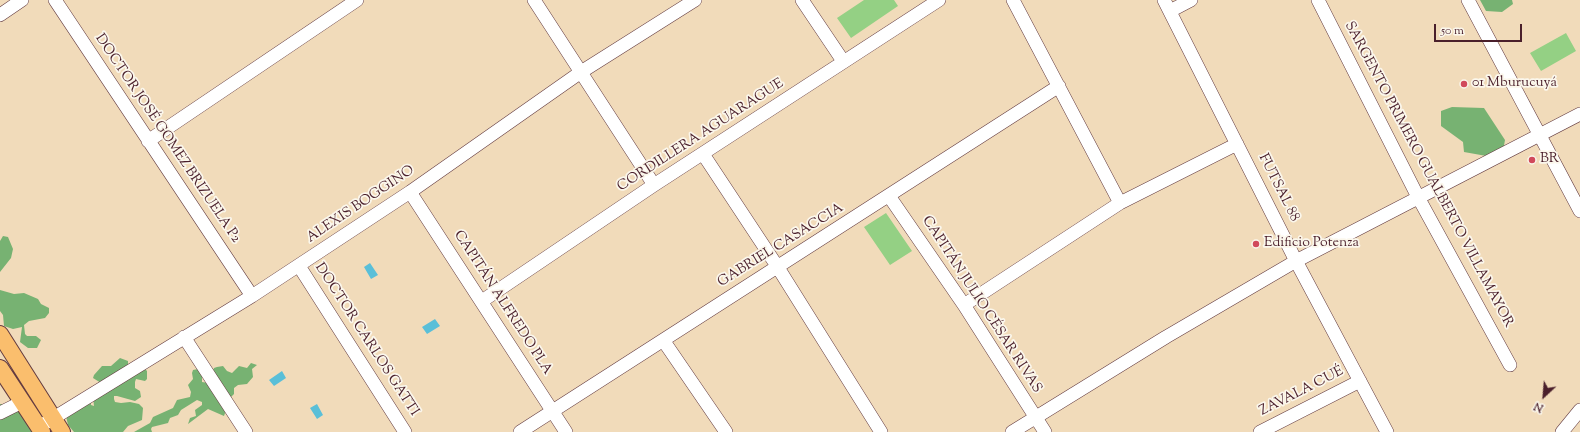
<!DOCTYPE html>
<meta charset="utf-8">
<style>
body{margin:0}
#map{position:relative;width:1580px;height:432px;overflow:hidden;background:#f1dbba;font-family:"Sorts Mill Goudy",serif}
canvas{display:block}
.north{position:absolute;left:1524px;top:376px;width:40px;height:40px;-webkit-text-stroke:3px #fbf7ec;paint-order:stroke;rotate:206deg;font-size:11px;font-weight:700;line-height:16px;text-align:center;color:#4a1f2b}
.north::after{content:'';display:block;margin:auto;width:14px;height:18px;background:#4a1f2b;clip-path:polygon(50% 0,100% 100%,50% 72%,0 100%)}
.scale{position:absolute;left:1434px;top:24px;width:88px;height:18px;box-sizing:border-box;border:2px solid #4a1f2b;border-top:0;padding-left:5px;font-size:12px;line-height:14px;white-space:nowrap;color:#4a1f2b;-webkit-text-stroke:3px #fbf7ec;paint-order:stroke}
</style>
<div id="map">
<canvas width="1580" height="432"></canvas>
<div class="north">N</div>
<div class="scale">50 m</div>
</div>
<script>
const context = document.querySelector('canvas').getContext('2d');
context.lineJoin = 'round';
function paint(path, color) {
  context.fillStyle = color;
  context.fill(path, 'evenodd');
}
function poly(rows) {
  const path = new Path2D();
  for (const r of rows) {
    path.moveTo(r[0], r[1]);
    for (let i = 2; i < r.length; i += 2) path.lineTo(r[i], r[i + 1]);
  }
  return path;
}
function trace(path, color, width, dash) {
  context.strokeStyle = color;
  context.lineWidth = width;
  context.lineCap = dash ? 'butt' : 'round';
  context.setLineDash(dash || []);
  context.stroke(path);
}
function label(font, color, halo, rows, align = 'center') {
  context.font = font + ' "Sorts Mill Goudy",serif';
  context.lineWidth = 3.5;
  context.setLineDash([]);
  context.textBaseline = 'middle';
  context.strokeStyle = halo;
  context.fillStyle = color;
  for (const [text, x, y, turn = 0] of rows) {
    context.save();
    context.translate(x, y);
    context.rotate((+turn || 0) * Math.PI / 180);
    context.textAlign = isNaN(turn) ? turn : align;
    if (halo) context.strokeText(text, 0, 0);
    context.fillText(text, 0, 0);
    context.restore();
  }
}
paint(poly([
 [864,0,894,0,898,6,851,38,837,18],
 [1566,33,1576,51,1541,71,1530,53],
 [886,213,912,251,890,265,864,227]
]), '#94d084');
paint(poly([
 [1480,0,1512,0,1513,4,1502,12,1486,11],
 [1452,107,1484,108,1505,140,1503,151,1492,157,1464,152,1463,142,1441,126,1441,111],
 [3,236,8,237,13,249,11,258,0,272,0,241],
 [0,290,14,294,24,293,38,299,41,304,49,308,49,313,45,318,29,321,24,325,25,334,27,336,36,336,41,340,37,348,28,348,20,342,22,327,13,329,4,326,3,315,0,311],
 [120,358,128,361,128,367,122,368,121,371,145,369,147,371,147,379,145,381,136,379,135,382,135,388,140,391,141,397,135,401,117,396,114,396,114,399,115,402,121,403,130,402,139,404,143,408,142,420,128,426,123,432,74,432,68,425,66,416,90,398,91,405,94,406,93,397,101,383,93,378,94,375,102,366,111,366],
 [251,363,257,365,252,369,253,377,247,384,238,385,234,388,234,394,230,398,224,416,208,409,188,424,190,418,196,416,195,410,202,405,202,402,197,400,181,410,178,415,170,418,168,423,152,427,151,429,152,432,134,432,150,423,153,417,173,408,177,400,190,397,191,392,188,385,193,379,192,373,193,370,198,369,202,376,202,382,208,383,214,368,217,367,223,366,227,371,232,373,239,366,247,368],
 [0,404,16,405,33,432,0,432]
]), '#77b272');
paint(poly([
 [370,263,378,275,371,279,364,267],
 [435,319,440,326,427,334,422,327],
 [282,371,286,378,274,386,269,380],
 [317,404,323,415,317,419,310,408]
]), '#5abfd8');
const minor = poly([
 [55,0,252,296],
 [534,0,654,185],
 [802,0,843,61],
 [1013,0,1120,203],
 [1164,0,1296,261,1387,432],
 [1318,0,1418,197,1510,365],
 [1468,0,1580,211],
 [1170,11,1191,0],
 [0,15,22,0],
 [148,141,357,0],
 [703,154,777,266,881,432],
 [410,192,566,432],
 [889,196,964,305,1045,432],
 [299,266,405,432],
 [482,301,654,185,939,0],
 [964,305,1120,203,1237,144],
 [184,337,246,432],
 [663,340,726,432],
 [0,413,22,402],
 [39,427,252,296,410,192,581,72,695,0],
 [520,432,1059,86],
 [1012,432,1166,337,1296,261,1580,114],
 [1260,432,1360,381],
 [1562,432,1580,410]
]);
const major = poly([
 [0,334,62,432],
 [0,368,42,432]
]);
trace(minor, '#633b40', 14);
trace(major, '#633b40', 18);
trace(minor, '#fff', 13);
trace(major, '#fabe6d', 16);
for (const [x, y, r, color] of [
 [1464,84,4,"#d1495b"],
 [1532,160,4,"#d1495b"],
 [1256,244,4,"#d1495b"]
]) {
  const dot = new Path2D();
  dot.arc(x, y, r, 0, 2 * Math.PI);
  context.fillStyle = color;
  context.fill(dot);
  trace(dot, '#fbf7ec', 1.5);
}
label('14px', '#4a1f2b', '#fbf7ec', [
 ["01 Mburucuyá",1472,84],
 ["BR",1540,160],
 ["Edificio Potenza",1264,244]
], 'left');
label('14px', '#4a1f2b', '#fbf7ec', [
 ["CORDILLERA AGUARAGUE",701,136,-33],
 ["DOCTOR JOSÉ GOMEZ BRIZUELA P2",167,139,56],
 ["SARGENTO PRIMERO GUALBERTO VILLAMAYOR",1428,175,62],
 ["FUTSAL 88",1278,188,63],
 ["ALEXIS BOGGINO",361,205,-34],
 ["GABRIEL CASACCIA",781,246,-32],
 ["CAPITÁN ALFREDO PLA",502,303,57],
 ["CAPITÁN JULIO CÉSAR RIVAS",981,305,57],
 ["DOCTOR CARLOS GATTI",366,340,57],
 ["ZAVALA CUÉ",1302,392,-27]
]);
</script>
